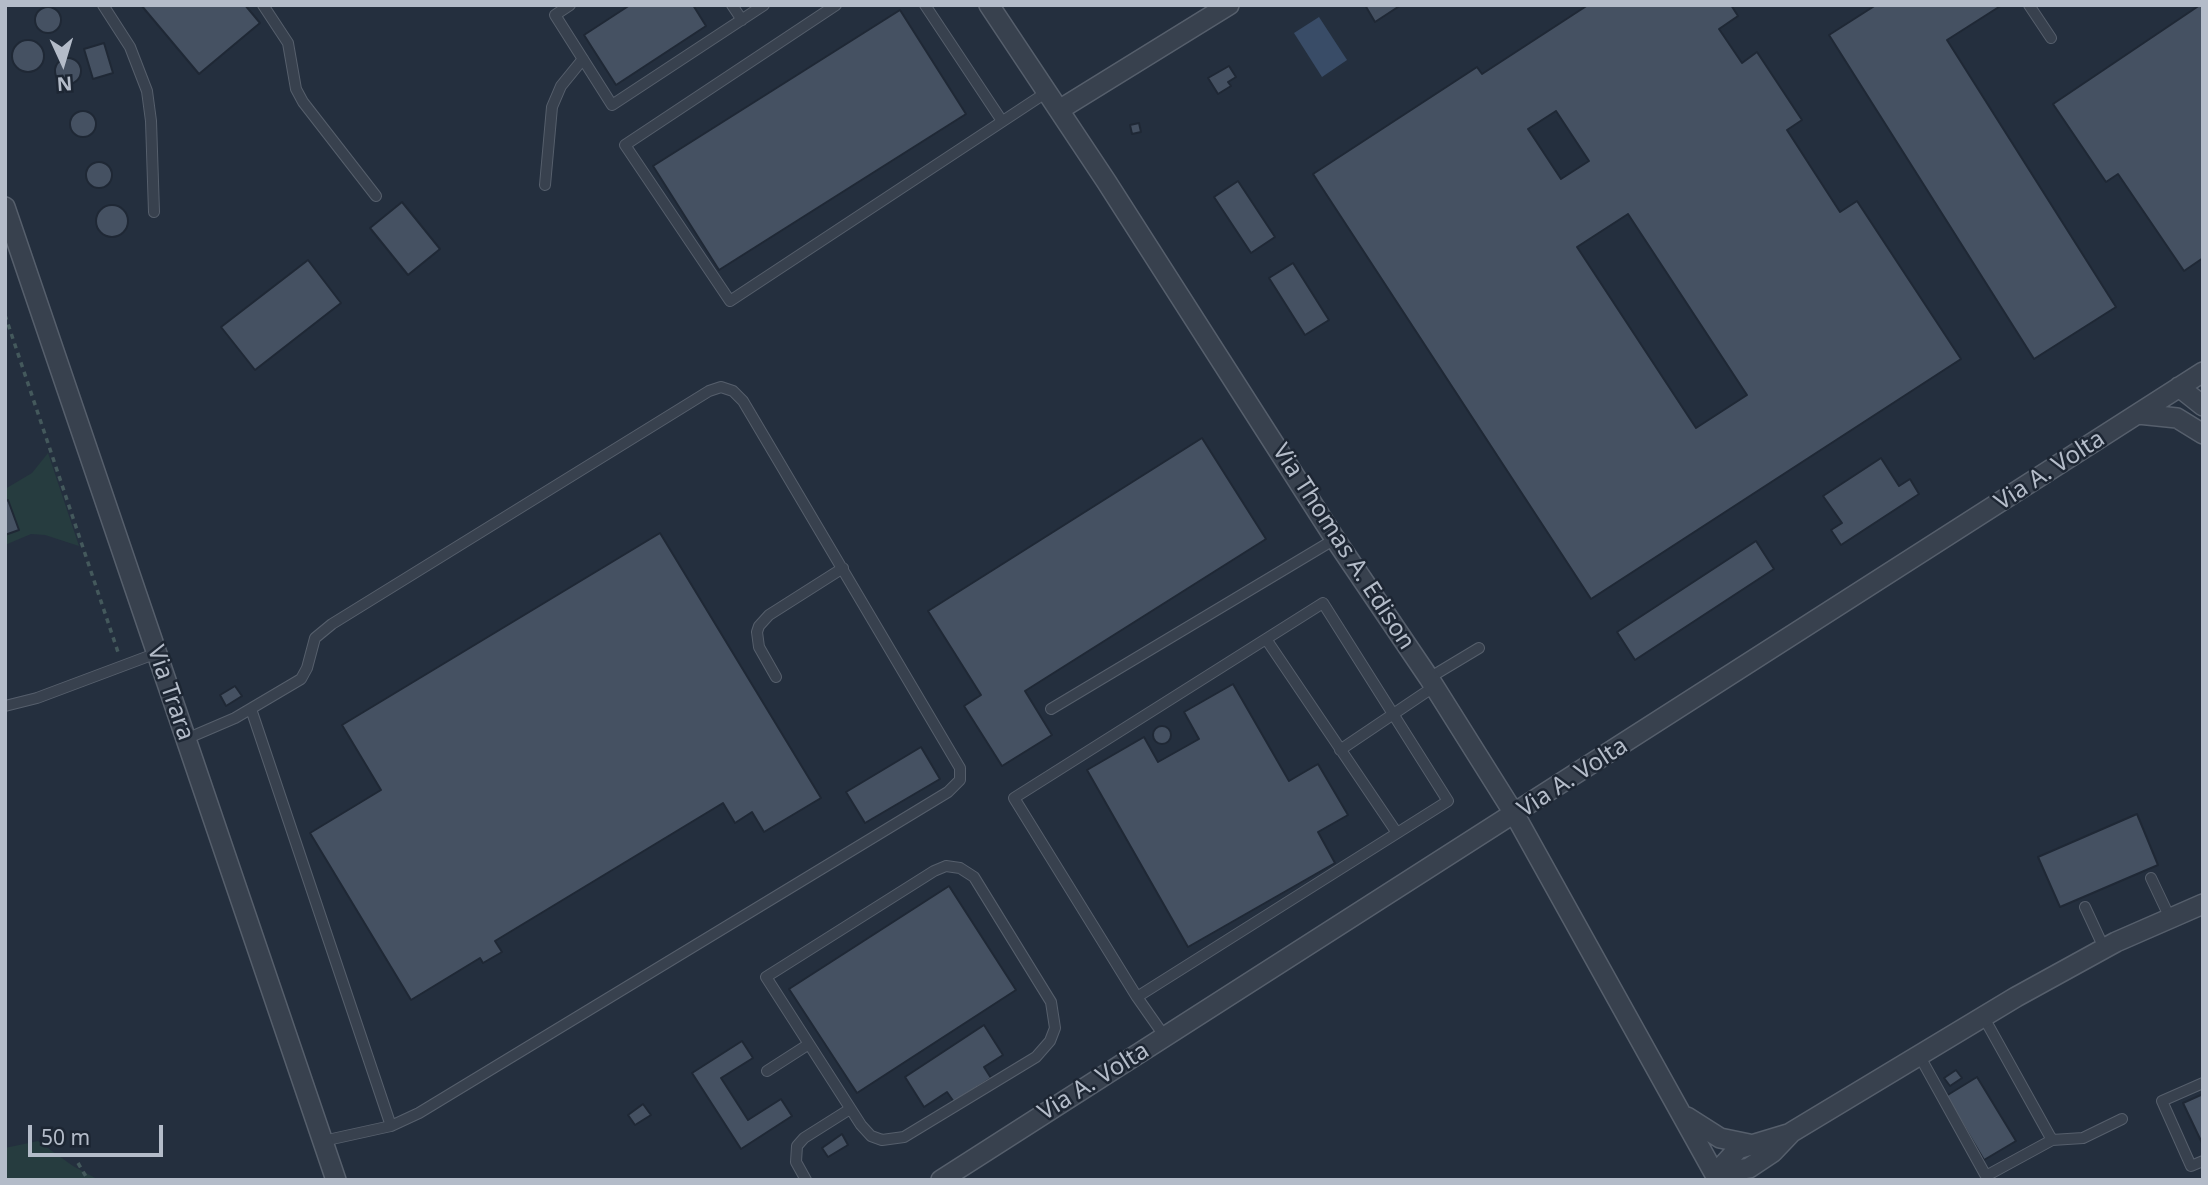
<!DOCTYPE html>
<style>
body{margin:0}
#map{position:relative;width:2208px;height:1185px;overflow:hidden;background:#242f3e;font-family:"Noto Sans",sans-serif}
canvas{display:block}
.frame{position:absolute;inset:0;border:7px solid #b4bcc9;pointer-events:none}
.north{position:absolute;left:28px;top:28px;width:70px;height:70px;-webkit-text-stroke:5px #1d2633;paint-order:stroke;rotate:176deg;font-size:19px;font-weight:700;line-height:28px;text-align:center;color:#b4bcc9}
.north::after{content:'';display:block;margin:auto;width:24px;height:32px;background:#b4bcc9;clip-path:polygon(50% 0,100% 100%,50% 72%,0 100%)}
.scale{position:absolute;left:28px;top:1125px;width:135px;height:32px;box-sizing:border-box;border:4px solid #b4bcc9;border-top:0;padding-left:9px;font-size:21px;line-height:24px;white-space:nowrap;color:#b4bcc9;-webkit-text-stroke:5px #1d2633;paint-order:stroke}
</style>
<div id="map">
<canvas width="2208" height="1185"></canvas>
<div class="frame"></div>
<div class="north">N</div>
<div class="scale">50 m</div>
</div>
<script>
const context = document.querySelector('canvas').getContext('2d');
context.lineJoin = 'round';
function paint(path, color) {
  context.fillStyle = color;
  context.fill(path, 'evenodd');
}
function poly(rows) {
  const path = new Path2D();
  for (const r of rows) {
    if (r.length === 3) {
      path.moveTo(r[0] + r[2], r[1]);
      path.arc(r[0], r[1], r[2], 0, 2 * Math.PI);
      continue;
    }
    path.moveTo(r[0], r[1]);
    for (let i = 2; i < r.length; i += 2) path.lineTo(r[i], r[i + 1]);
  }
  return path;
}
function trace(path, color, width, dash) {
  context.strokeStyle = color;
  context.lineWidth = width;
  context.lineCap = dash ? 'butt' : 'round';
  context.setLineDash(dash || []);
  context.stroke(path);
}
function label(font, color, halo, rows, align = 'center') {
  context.font = font + ' "Noto Sans",sans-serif';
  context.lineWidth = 5;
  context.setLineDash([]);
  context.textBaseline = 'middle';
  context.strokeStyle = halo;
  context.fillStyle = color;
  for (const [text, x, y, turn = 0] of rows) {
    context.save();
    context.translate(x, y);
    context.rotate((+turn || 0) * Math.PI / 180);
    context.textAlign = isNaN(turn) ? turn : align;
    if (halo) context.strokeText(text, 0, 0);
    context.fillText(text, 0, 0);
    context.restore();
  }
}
paint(poly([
 [48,453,79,546,45,535,31,534,5,545,5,489,32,473],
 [38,1141,73,1166,99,1180,5,1180,5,1148]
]), '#263c3f');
paint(poly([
 [1319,17,1347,60,1322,77,1294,33]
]), '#394c67');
const building = poly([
 [141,5,245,5,260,23,199,74,141,5],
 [630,5,693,5,706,26,616,85,584,35,630,5],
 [1365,5,1401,5,1375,22,1365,5],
 [1588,5,1731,5,1738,16,1719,29,1742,63,1757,52,1802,120,1787,130,1840,212,1857,201,1961,359,1591,599,1313,174,1477,67,1482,74,1588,5],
 [1556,111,1589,161,1561,179,1528,129,1556,111],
 [1628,214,1747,395,1696,428,1577,247,1628,214],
 [1876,5,2002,5,1947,40,2116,307,2034,359,1829,35,1876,5],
 [2200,5,2203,5,2203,258,2184,271,2118,174,2106,182,2053,104,2200,5],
 [48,20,13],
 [900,10,966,114,719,270,653,166,900,10],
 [28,56,16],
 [104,43,113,73,93,79,84,49,104,43],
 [68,71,13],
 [1229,66,1236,77,1228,82,1231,86,1218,94,1208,78,1229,66],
 [83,124,13],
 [1139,123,1141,132,1132,134,1130,125,1139,123],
 [99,175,13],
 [1238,181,1275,237,1251,253,1214,197,1238,181],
 [402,202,440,249,408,275,370,228,402,202],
 [112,221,16],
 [308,260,341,303,255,370,221,327,308,260],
 [1293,263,1329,320,1305,335,1269,278,1293,263],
 [1202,438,1266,539,1025,691,1052,735,1002,766,964,706,981,695,928,611,1202,438],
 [1881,458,1899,486,1910,479,1919,494,1841,545,1831,530,1842,523,1823,496,1881,458],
 [8,500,19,530,5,535,5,501,8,500],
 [660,533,821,798,764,832,752,812,735,823,723,803,495,941,502,952,483,963,480,958,411,1000,310,833,381,790,342,725,660,533],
 [1756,541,1774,569,1635,660,1617,632,1756,541],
 [1233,684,1289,781,1318,764,1348,815,1318,832,1335,863,1188,947,1087,770,1144,737,1158,762,1199,739,1184,712,1233,684],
 [235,686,242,696,226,706,220,695,235,686],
 [1162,735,9],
 [921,747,940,779,865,823,846,792,921,747],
 [2137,814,2158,865,2060,907,2038,857,2137,814],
 [949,886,1016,990,857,1093,789,989,949,886],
 [984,1025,1003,1055,984,1067,991,1078,954,1102,947,1092,924,1107,905,1077,984,1025],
 [742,1041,753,1058,721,1078,748,1120,781,1099,792,1116,741,1149,692,1073,742,1041],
 [1956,1070,1962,1078,1950,1086,1944,1078,1956,1070],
 [1977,1077,2016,1141,1984,1160,1946,1096,1977,1077],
 [2203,1094,2203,1145,2183,1103,2203,1094],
 [643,1104,651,1115,635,1125,628,1115,643,1104],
 [842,1134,848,1145,828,1157,822,1148,842,1134]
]);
paint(building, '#455162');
trace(building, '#1f2835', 2);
const service = poly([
 [103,5,130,47,147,91,151,121,154,212],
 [263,5,288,43,296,89,303,102,376,196],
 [570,5,555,15,612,105,764,5],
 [732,5,742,20],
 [836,5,625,145,730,301,1047,92],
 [925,5,1002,121],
 [2029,5,2051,38],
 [545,185,552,107,561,86,583,59],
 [1266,639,1397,833],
 [776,677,759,647,757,632,759,626,769,615,843,568],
 [1429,678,1479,648],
 [5,706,37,698,157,653],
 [251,709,391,1126],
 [1051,709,1335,539],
 [186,739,235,718,301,679,307,668,315,638,332,624,709,391,721,387,733,391,743,401,960,768,960,780,948,792,419,1113,391,1126,323,1141],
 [1340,750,1435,686],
 [946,866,960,868,974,877,1051,1002,1055,1028,1050,1041,1036,1057,904,1137,882,1140,871,1136,861,1125,766,977,934,871,946,866],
 [2151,878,2170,918],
 [2085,907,2104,948],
 [1137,997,1448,801,1323,603,1014,798,1137,997,1165,1037],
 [1919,1055,1986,1176,2052,1140,1983,1016],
 [767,1071,809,1044],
 [2203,1083,2162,1101,2191,1166,2203,1161],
 [2052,1140,2083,1138,2122,1119],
 [806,1180,796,1162,797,1146,804,1138,850,1109]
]);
const minor = poly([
 [989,5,1106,181,1335,539,1429,678,1515,815,1718,1180],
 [1059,110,1229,5],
 [5,207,336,1180],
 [2179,387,2203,406],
 [2138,414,2177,418,2203,434],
 [1687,1117,1720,1138,1749,1144],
 [1715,1174,1749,1168,1773,1152,1792,1132,2016,997,2116,942,2203,904],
 [1715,1174,1738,1149,1791,1133],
 [941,1180,2203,372]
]);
trace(service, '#565f6c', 12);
trace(minor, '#565f6c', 22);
trace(poly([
 [5,315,119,655],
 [78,1163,88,1180]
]), '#44595c', 3.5, [5, 5]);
trace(service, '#38414e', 10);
trace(minor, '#38414e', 19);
label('24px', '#b4bcc9', '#1d2633', [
 ["Via A. Volta",2050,471,-33],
 ["Via Thomas A. Edison",1343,547,57],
 ["Via Trara",170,693,71],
 ["Via A. Volta",1573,778,-33],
 ["Via A. Volta",1094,1082,-32]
]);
</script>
